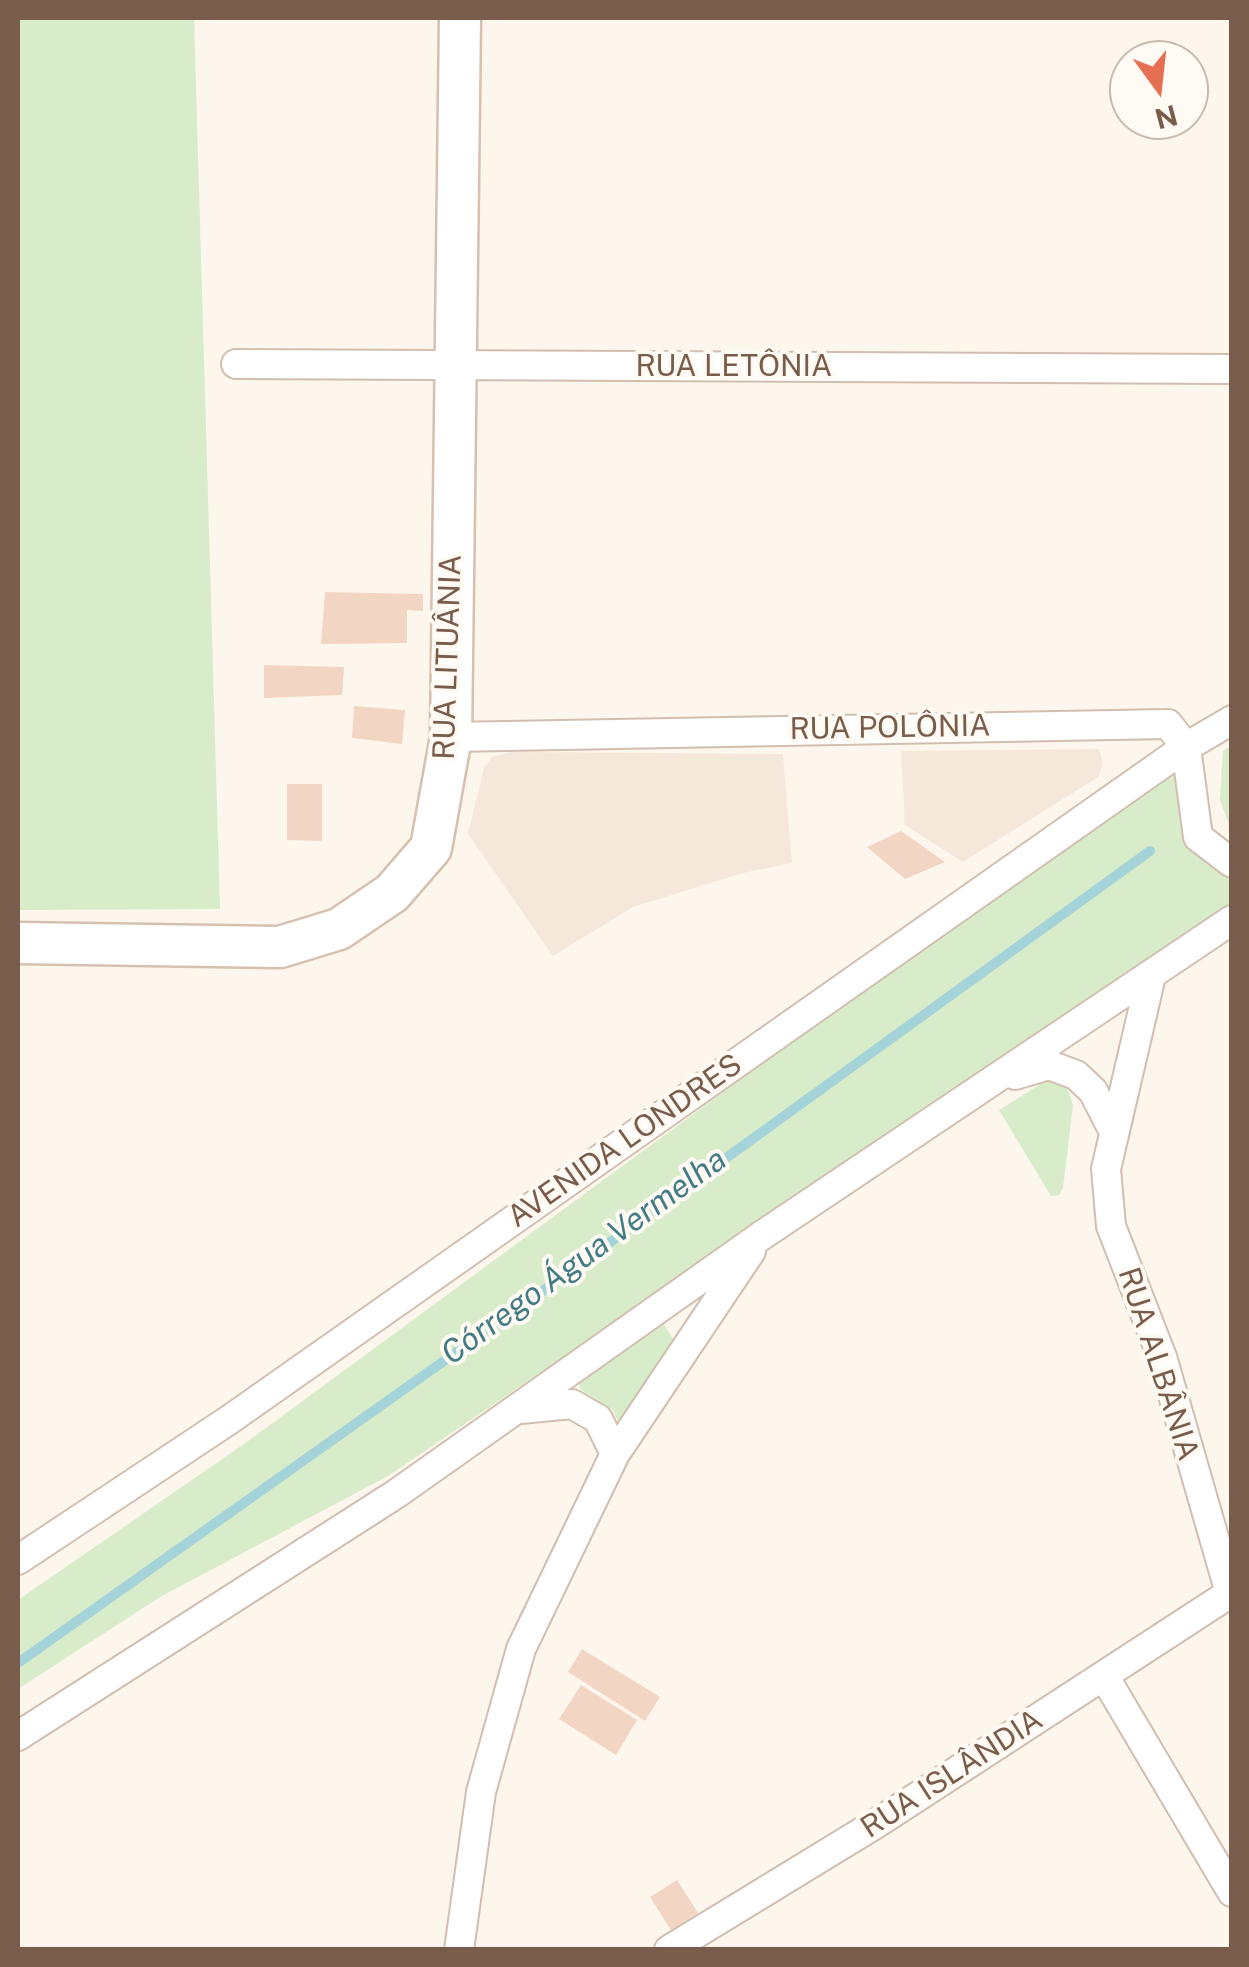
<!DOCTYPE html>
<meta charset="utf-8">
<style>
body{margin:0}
#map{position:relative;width:1249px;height:1967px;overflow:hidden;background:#fdf6ec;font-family:"Public Sans",sans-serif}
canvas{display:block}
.frame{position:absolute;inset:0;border:20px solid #7a5c4d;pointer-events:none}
.north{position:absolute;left:1109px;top:40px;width:100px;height:100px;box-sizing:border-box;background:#fffaf3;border:2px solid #cabbb1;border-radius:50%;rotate:165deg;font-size:28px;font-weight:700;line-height:40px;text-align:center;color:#7a5c4d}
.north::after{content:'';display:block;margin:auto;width:35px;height:45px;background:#e76f51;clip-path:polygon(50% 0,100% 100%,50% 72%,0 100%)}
</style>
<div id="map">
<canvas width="1249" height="1967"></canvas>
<div class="frame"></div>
<div class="north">N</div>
</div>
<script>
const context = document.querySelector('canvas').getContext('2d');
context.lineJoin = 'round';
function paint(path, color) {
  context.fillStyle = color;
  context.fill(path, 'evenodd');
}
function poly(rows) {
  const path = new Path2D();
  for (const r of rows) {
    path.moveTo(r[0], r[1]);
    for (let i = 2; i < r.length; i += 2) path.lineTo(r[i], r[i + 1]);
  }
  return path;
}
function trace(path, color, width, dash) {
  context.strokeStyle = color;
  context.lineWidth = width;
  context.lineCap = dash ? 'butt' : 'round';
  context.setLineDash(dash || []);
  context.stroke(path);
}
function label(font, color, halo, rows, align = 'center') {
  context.font = font + ' "Public Sans",sans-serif';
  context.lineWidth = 8;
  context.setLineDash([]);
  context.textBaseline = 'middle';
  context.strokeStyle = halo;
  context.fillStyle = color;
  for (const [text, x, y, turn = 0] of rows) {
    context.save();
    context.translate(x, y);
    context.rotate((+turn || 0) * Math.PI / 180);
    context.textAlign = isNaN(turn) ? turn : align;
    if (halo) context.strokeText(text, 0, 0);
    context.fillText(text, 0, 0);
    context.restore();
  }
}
paint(poly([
 [1099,749,1103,764,1098,777,963,862,905,825,901,751],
 [511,752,783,754,792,863,743,873,633,907,553,956,468,834,484,768,492,757]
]), '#f5e8da');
paint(poly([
 [18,18,194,18,220,909,18,910],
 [1231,746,1231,830,1220,800,1223,751],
 [1182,755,1195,841,1231,870,1231,904,388,1476,160,1597,18,1689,18,1600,244,1444],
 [1064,1079,1073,1105,1063,1188,1059,1195,1051,1196,999,1110,1047,1080],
 [659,1317,673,1339,660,1376,619,1424,613,1410,580,1389,579,1373]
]), '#d8ecc9');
trace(poly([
 [18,1663,537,1295,1150,851]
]), '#a5d3da', 10);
paint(poly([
 [325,592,423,594,423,611,407,610,407,643,321,644],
 [264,665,344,667,342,695,264,698],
 [354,706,405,710,402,744,352,738],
 [287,784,322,784,322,841,287,840],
 [901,831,945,862,905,879,867,847],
 [582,1649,660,1697,645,1721,568,1672],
 [581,1685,637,1720,616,1755,559,1719],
 [677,1880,698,1913,671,1930,650,1897]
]), '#f3d5c3');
const street = poly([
 [236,364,1232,369],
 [451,737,1168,724,1186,747,1198,837,1232,863],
 [1151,976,1106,1169,1111,1226,1162,1357,1230,1593],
 [1015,1075,1049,1065,1076,1075,1093,1091,1114,1132],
 [521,1409,572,1404,598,1419,615,1454],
 [18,1560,229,1420,1186,747,1232,720],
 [1104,1676,1232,1892],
 [18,1736,396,1494,761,1236,1232,920],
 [459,1950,481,1792,521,1649,615,1454,751,1251],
 [669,1950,877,1823,1232,1592]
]);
const secondary = poly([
 [18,943,280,947,339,929,392,893,431,848,451,737,460,18]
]);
trace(street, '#d1beb0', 32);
trace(secondary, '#d6c0b0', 45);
trace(street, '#fff', 28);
trace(secondary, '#fff', 40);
label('30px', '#7a5c4d', '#fffaf3', [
 ["RUA LETÔNIA",734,367],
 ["RUA LITUÂNIA",448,657,-88],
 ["RUA POLÔNIA",890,728,-1],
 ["AVENIDA LONDRES",625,1141,-35],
 ["RUA ALBÂNIA",1158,1364,72],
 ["RUA ISLÂNDIA",952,1774,-33]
]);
label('italic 32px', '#437c86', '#fffaf3', [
 ["Córrego Água Vermelha",584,1257,-36]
]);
</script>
